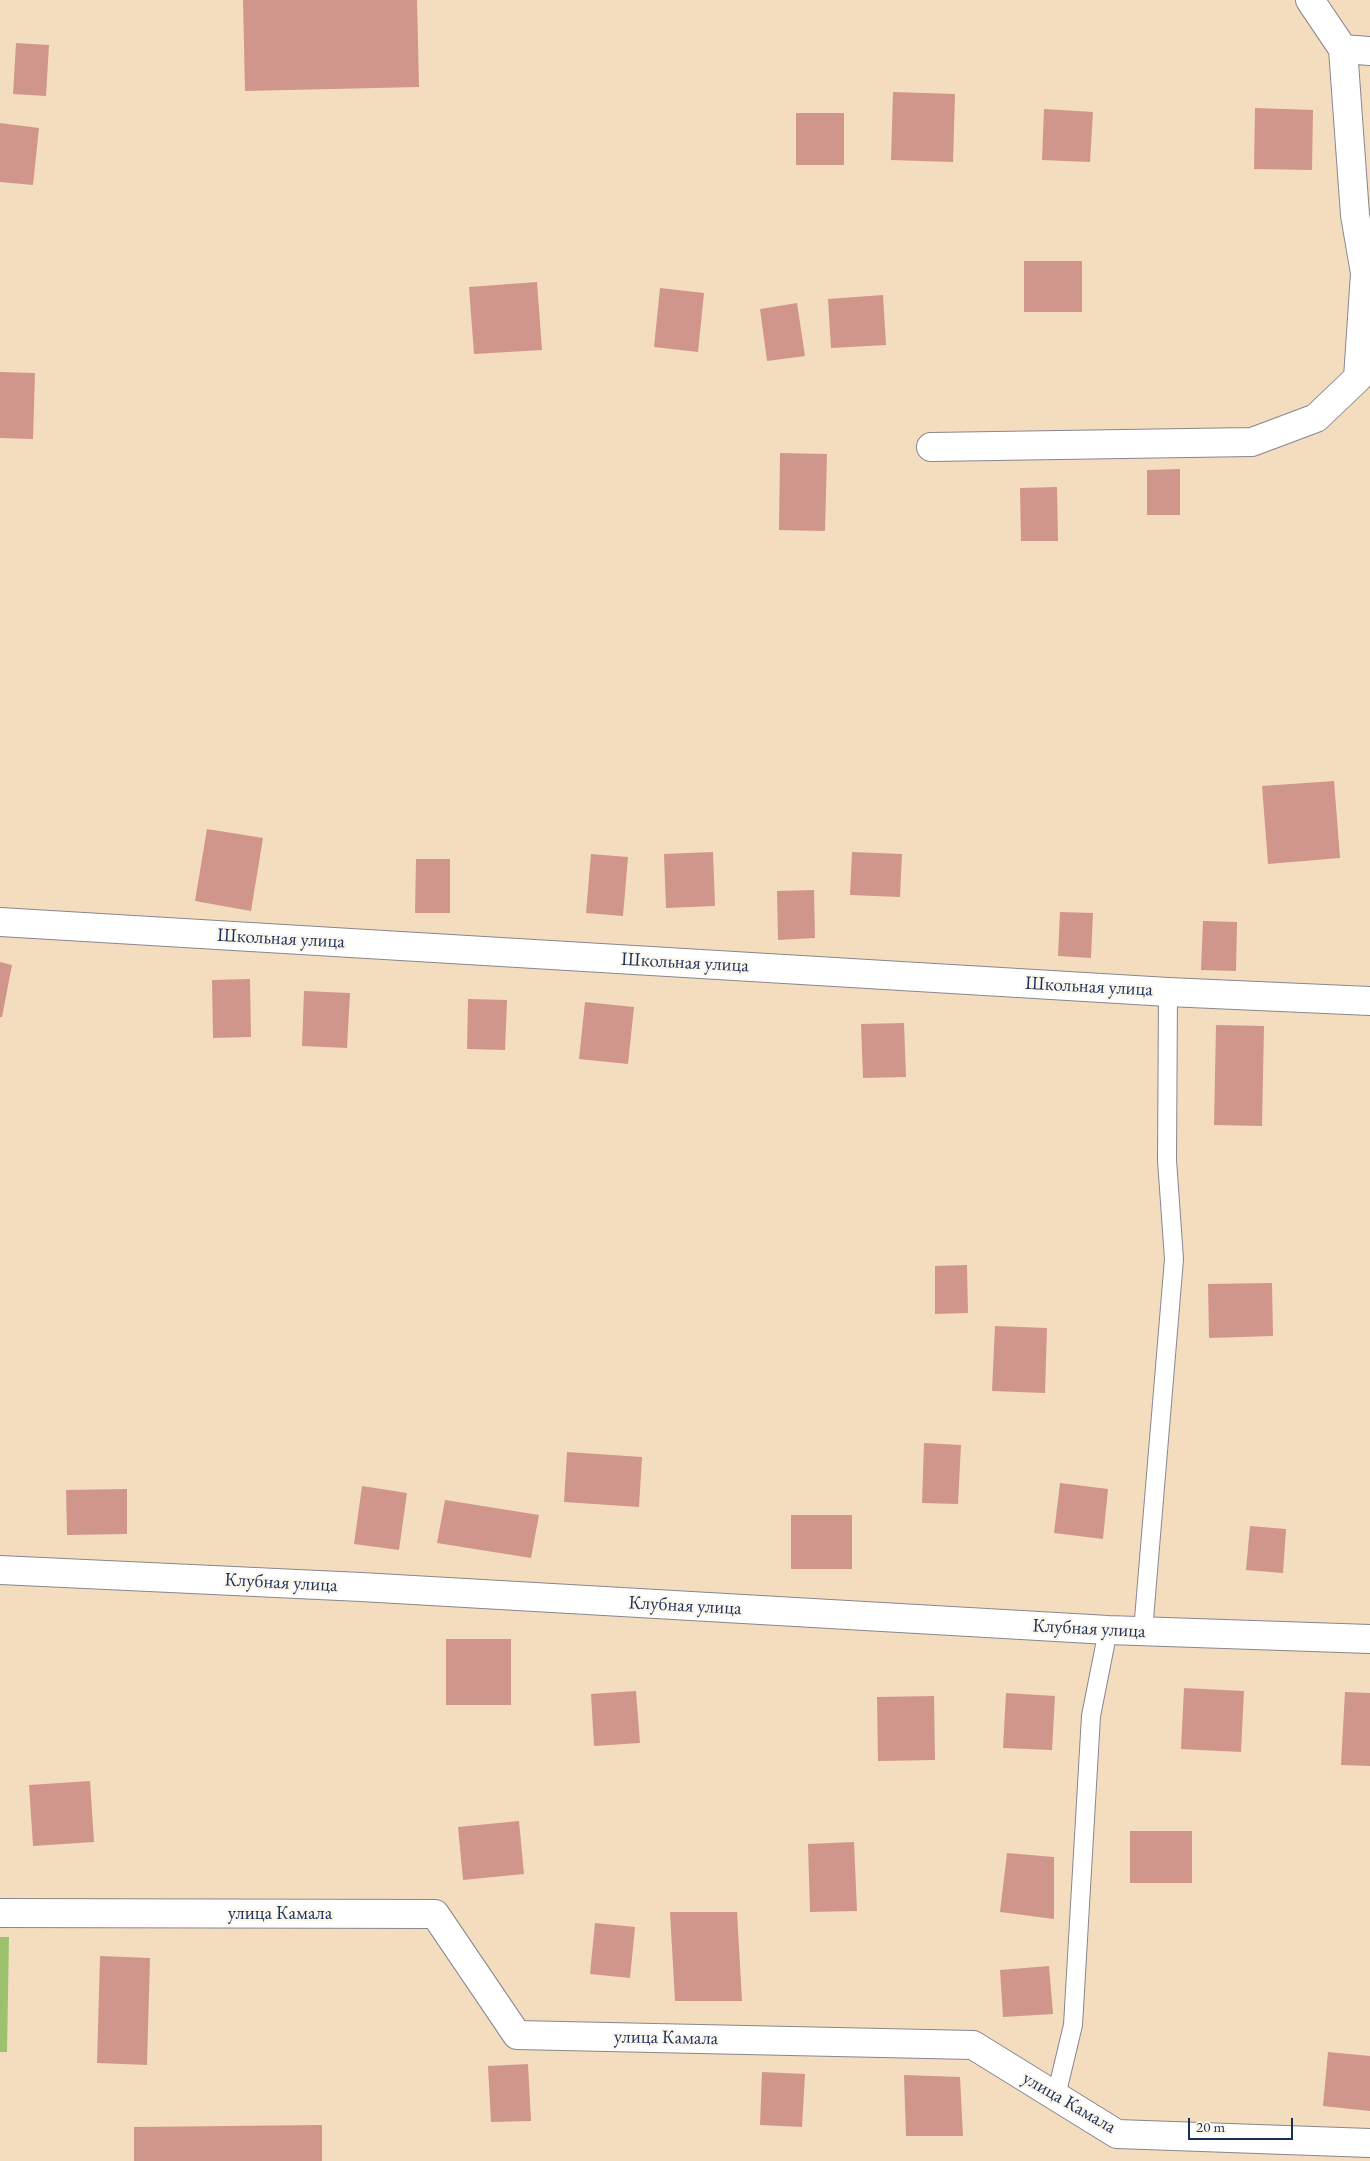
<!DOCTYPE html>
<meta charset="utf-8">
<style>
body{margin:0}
#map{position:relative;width:1370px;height:2161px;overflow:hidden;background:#f4ddbf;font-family:"EB Garamond",serif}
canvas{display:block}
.scale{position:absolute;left:1188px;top:2118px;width:105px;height:22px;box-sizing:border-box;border:2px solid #1b2f5e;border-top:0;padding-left:6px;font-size:15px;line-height:18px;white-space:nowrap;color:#1b2f5e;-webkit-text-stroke:4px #fbf7ec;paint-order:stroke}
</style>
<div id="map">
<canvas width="1370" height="2161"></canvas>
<div class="scale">20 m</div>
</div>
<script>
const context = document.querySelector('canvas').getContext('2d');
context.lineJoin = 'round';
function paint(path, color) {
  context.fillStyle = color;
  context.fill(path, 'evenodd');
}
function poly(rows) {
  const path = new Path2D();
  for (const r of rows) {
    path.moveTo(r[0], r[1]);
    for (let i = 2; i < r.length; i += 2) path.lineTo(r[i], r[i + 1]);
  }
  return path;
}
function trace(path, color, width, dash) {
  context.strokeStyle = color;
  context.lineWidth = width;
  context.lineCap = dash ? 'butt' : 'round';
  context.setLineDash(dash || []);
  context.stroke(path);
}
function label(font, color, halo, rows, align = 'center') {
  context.font = font + ' "EB Garamond",serif';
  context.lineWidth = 4.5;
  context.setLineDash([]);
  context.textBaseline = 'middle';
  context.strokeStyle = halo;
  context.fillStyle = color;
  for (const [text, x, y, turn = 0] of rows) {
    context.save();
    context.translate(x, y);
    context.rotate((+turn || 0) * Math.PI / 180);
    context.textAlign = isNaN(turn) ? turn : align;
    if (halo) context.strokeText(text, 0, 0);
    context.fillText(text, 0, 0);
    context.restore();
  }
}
paint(poly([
 [0,1937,9,1937,7,2052,0,2052]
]), '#9cc26d');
paint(poly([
 [243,0,417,0,419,87,245,91],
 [16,43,49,45,46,96,13,94],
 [893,92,955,94,953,162,891,160],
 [1255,108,1313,110,1312,170,1254,169],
 [1044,109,1093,112,1090,162,1042,160],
 [796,113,844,113,844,165,796,165],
 [0,123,39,128,33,185,0,182],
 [1024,261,1082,261,1082,312,1024,312],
 [537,282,542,350,474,354,469,287],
 [660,288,704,293,698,352,654,347],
 [883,295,886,345,831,348,828,299],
 [797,303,805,356,767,361,760,309],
 [0,372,35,373,33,439,0,438],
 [780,453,827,454,825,531,779,530],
 [1180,469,1180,515,1147,515,1147,470],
 [1057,487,1058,541,1021,541,1020,488],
 [1334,781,1340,858,1268,864,1262,786],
 [207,829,263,838,251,911,195,901],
 [713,852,715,906,666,908,664,854],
 [852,852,902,854,900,897,850,895],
 [591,854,628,857,623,916,586,913],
 [416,859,450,859,450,913,415,913],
 [814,890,815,938,778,940,777,891],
 [1060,912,1093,913,1091,958,1058,956],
 [1203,921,1237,922,1236,971,1201,970],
 [0,962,12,965,2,1017,0,1017],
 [250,979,251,1037,213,1038,212,980],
 [304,991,350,993,347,1048,302,1046],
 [468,999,507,1000,505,1050,467,1049],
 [585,1002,634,1007,628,1064,579,1059],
 [904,1023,906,1077,863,1078,861,1024],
 [1216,1025,1264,1026,1262,1126,1214,1125],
 [967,1265,968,1313,935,1314,935,1266],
 [1272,1283,1273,1336,1209,1338,1208,1284],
 [995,1326,1047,1328,1045,1393,992,1391],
 [924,1443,961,1445,958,1504,922,1503],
 [567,1452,642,1457,639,1507,564,1502],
 [1060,1483,1108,1489,1103,1539,1054,1533],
 [362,1486,407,1493,399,1550,354,1544],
 [127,1489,127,1534,67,1535,66,1490],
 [445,1500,539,1515,531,1558,437,1543],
 [791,1515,852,1515,852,1569,791,1569],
 [1250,1526,1286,1529,1283,1573,1246,1570],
 [446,1639,511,1639,511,1705,446,1705],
 [1184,1688,1244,1691,1241,1752,1181,1749],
 [636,1691,640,1743,594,1746,591,1694],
 [1345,1692,1370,1693,1370,1766,1341,1765],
 [1006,1693,1055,1696,1052,1750,1003,1748],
 [934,1696,935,1760,878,1761,877,1697],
 [90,1781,94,1842,33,1846,29,1785],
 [519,1821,524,1874,463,1880,458,1827],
 [1130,1831,1192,1831,1192,1883,1130,1883],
 [854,1842,857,1911,810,1912,808,1844],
 [1007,1853,1054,1857,1054,1919,1000,1912],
 [670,1912,737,1912,742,2001,675,2001],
 [595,1923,635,1927,630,1978,590,1974],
 [100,1956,150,1958,147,2065,97,2063],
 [1049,1966,1053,2014,1003,2017,1000,1970],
 [1328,2052,1370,2056,1370,2111,1323,2106],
 [528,2064,531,2121,491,2122,488,2066],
 [762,2072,805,2074,802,2127,760,2125],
 [904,2075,960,2077,963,2136,906,2136],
 [322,2125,322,2161,134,2161,134,2127]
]), '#d0968c');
const service = poly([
 [1143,1631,1174,1259,1167,1160,1168,992],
 [1056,2096,1073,2025,1091,1716,1108,1630]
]);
const minor = poly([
 [1310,0,1343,49,1370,51],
 [931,447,1252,442,1316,418,1358,378,1365,273,1355,215,1343,49],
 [0,922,1168,992,1370,1001],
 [0,1570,361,1587,1108,1630,1370,1639],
 [0,1913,435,1914,517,2035,973,2045,1117,2134,1370,2143]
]);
trace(service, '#88868e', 20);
trace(minor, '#88868e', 30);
trace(service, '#fff', 18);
trace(minor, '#fff', 28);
label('19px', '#1b2f5e', '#fbf7ec', [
 ["Школьная улица",281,939,3],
 ["Школьная улица",685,963,3],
 ["Школьная улица",1089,987,3],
 ["Клубная улица",281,1583,3],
 ["Клубная улица",685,1606,3],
 ["Клубная улица",1089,1629,3],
 ["улица Камала",280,1914],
 ["улица Камала",666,2038,1],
 ["улица Камала",1069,2103,30]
]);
</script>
